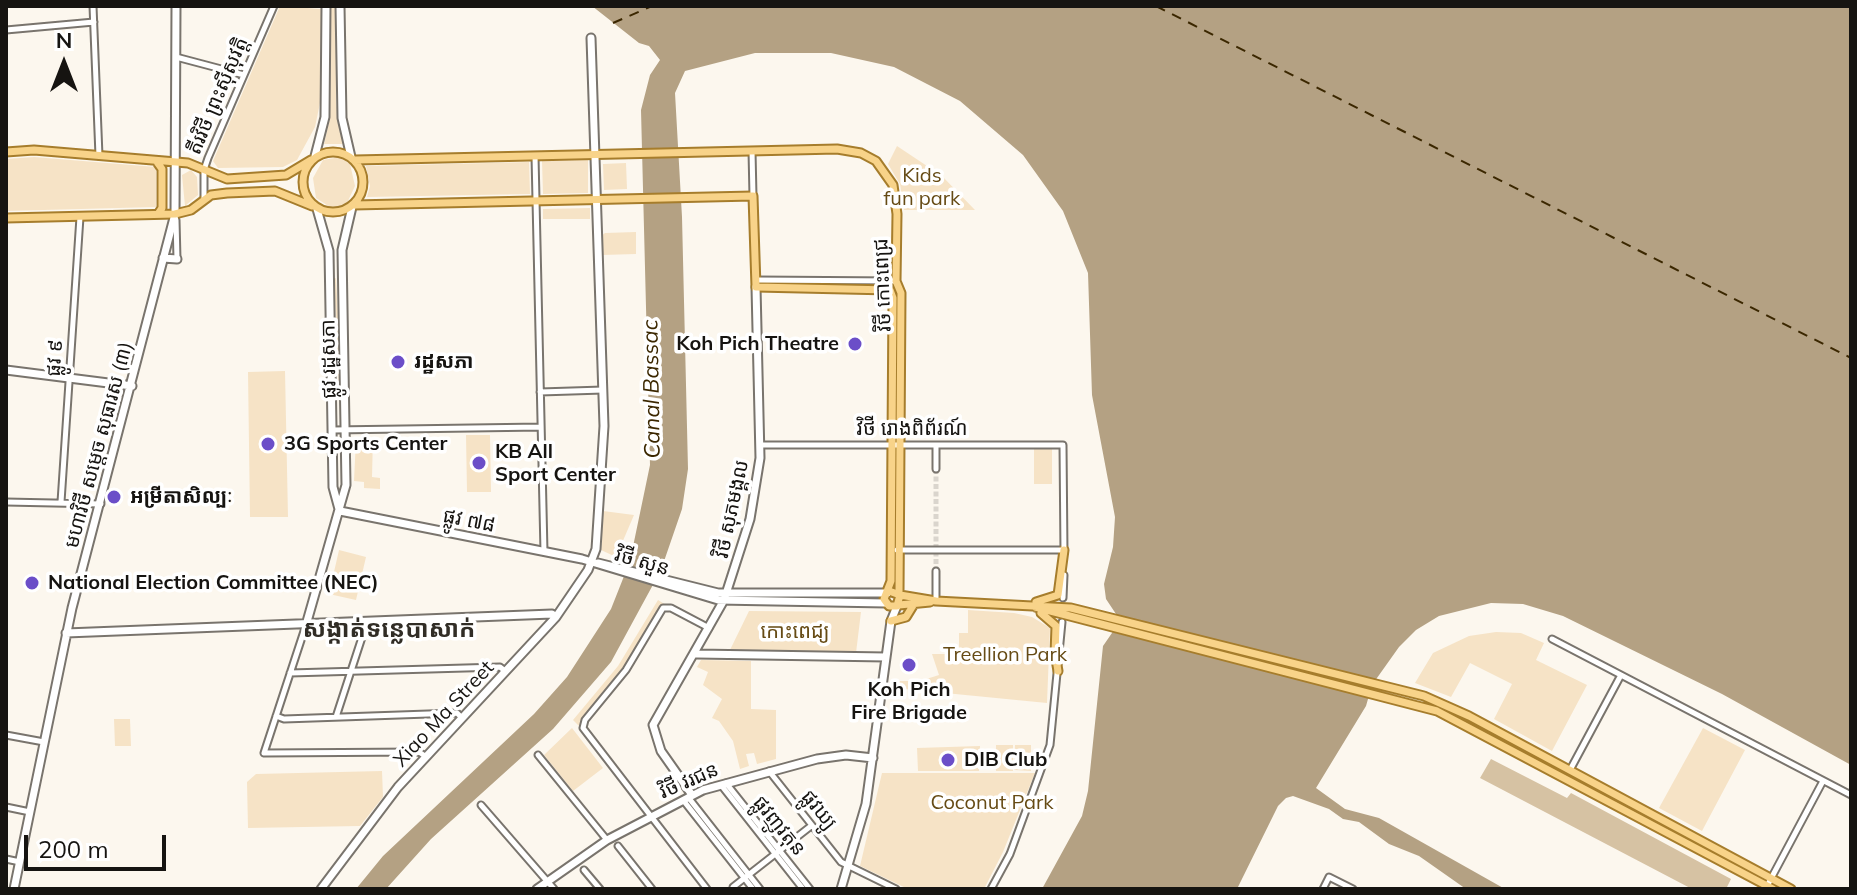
<!DOCTYPE html>
<meta charset="utf-8">
<style>
body{margin:0}
#map{position:relative;width:1857px;height:895px;overflow:hidden;background:#fcf7ee;font-family:Mulish,sans-serif}
canvas{display:block}
.frame{position:absolute;inset:0;border:8px solid #161411;pointer-events:none}
.north{position:absolute;left:24px;top:24px;width:80px;height:80px;-webkit-text-stroke:6px #fff;paint-order:stroke;rotate:0deg;font-size:22px;font-weight:700;line-height:32px;text-align:center;color:#161411}
.north::after{content:'';display:block;margin:auto;width:28px;height:36px;background:#161411;clip-path:polygon(50% 0,100% 100%,50% 72%,0 100%)}
.scale{position:absolute;left:24px;top:835px;width:142px;height:36px;box-sizing:border-box;border:4px solid #161411;border-top:0;padding-left:10px;font-size:24px;line-height:28px;white-space:nowrap;color:#161411;-webkit-text-stroke:6px #fff;paint-order:stroke}
</style>
<div id="map">
<canvas width="1857" height="895"></canvas>
<div class="frame"></div>
<div class="north">N</div>
<div class="scale">200 m</div>
</div>
<script>
const context = document.querySelector('canvas').getContext('2d');
context.lineJoin = 'round';
function paint(path, color) {
  context.fillStyle = color;
  context.fill(path, 'evenodd');
}
function poly(rows) {
  const path = new Path2D();
  for (const r of rows) {
    if (r.length === 3) {
      path.moveTo(r[0] + r[2], r[1]);
      path.arc(r[0], r[1], r[2], 0, 2 * Math.PI);
      continue;
    }
    path.moveTo(r[0], r[1]);
    for (let i = 2; i < r.length; i += 2) path.lineTo(r[i], r[i + 1]);
  }
  return path;
}
function trace(path, color, width, dash) {
  context.strokeStyle = color;
  context.lineWidth = width;
  context.lineCap = dash ? 'butt' : 'round';
  context.setLineDash(dash || []);
  context.stroke(path);
}
function label(font, color, halo, rows, align = 'center') {
  context.font = font + ' Mulish,"Noto Sans Khmer",sans-serif';
  context.lineWidth = 7;
  context.setLineDash([]);
  context.textBaseline = 'middle';
  context.strokeStyle = halo;
  context.fillStyle = color;
  for (const [text, x, y, turn = 0] of rows) {
    context.save();
    context.translate(x, y);
    context.rotate((+turn || 0) * Math.PI / 180);
    context.textAlign = isNaN(turn) ? turn : align;
    if (halo) context.strokeText(text, 0, 0);
    context.fillText(text, 0, 0);
    context.restore();
  }
}
paint(poly([
 [280,6,321,9,321,98,315,127,297,160,283,167,218,168,213,161],
 [330,7,336,7,336,101,343,144,324,144,330,118],
 [897,146,942,176,975,210,904,210,900,184,888,164],
 [34,157,156,167,156,207,6,211,6,159],
 [340,157,350,164,355,186,347,203,333,209,316,198,313,178,323,160],
 [588,160,588,193,543,194,542,161],
 [529,162,530,194,367,197,370,186,366,166],
 [626,163,627,189,604,190,603,164],
 [191,170,197,177,198,195,185,206,182,175],
 [590,208,590,219,543,219,543,209],
 [636,232,636,254,602,255,601,236,605,233],
 [336,278,342,385,339,389,334,279],
 [285,371,288,517,250,517,248,372],
 [466,435,490,435,491,492,467,492],
 [373,437,372,477,380,478,380,489,364,488,364,482,354,481,356,439],
 [1034,449,1052,449,1052,484,1034,484],
 [603,511,634,515,616,557,601,550],
 [339,550,366,557,356,600,329,594],
 [658,600,671,608,665,607,581,728,573,720,618,666],
 [968,610,1014,613,1032,617,1050,628,1047,703,894,688,894,681,920,681,939,675,932,654,959,654,959,633,968,633],
 [749,611,861,612,856,653,729,652],
 [1496,632,1521,633,1544,643,1536,660,1587,685,1552,751,1494,719,1512,684,1470,663,1451,697,1415,683,1433,653,1469,636],
 [701,660,751,661,751,709,776,710,776,759,757,764,754,753,746,754,749,766,740,769,733,741,719,721,712,718,722,699,703,685,708,672,697,667],
 [114,719,130,719,131,746,115,746],
 [572,728,603,768,573,791,544,755],
 [1703,728,1745,750,1702,831,1659,808],
 [996,745,1013,745,1013,771,996,771],
 [1015,745,1031,745,1031,771,1014,770],
 [980,746,979,771,918,771,917,748],
 [382,771,383,797,360,826,248,828,247,782,256,774],
 [882,773,1035,773,1003,852,984,889,908,889,860,866]
]), '#f6e3c6');
paint(poly([
 [1491,759,1567,798,1571,793,1731,879,1726,889,1692,889,1480,778]
]), '#d6c2a3');
paint(poly([
 [592,6,1851,6,1851,765,1722,694,1563,616,1523,604,1491,603,1439,616,1416,630,1399,647,1372,685,1366,706,1316,788,1345,809,1379,818,1505,889,1466,889,1419,856,1389,844,1359,822,1343,819,1329,809,1293,796,1286,798,1278,806,1237,889,1042,889,1082,816,1088,791,1103,646,1112,633,1116,614,1106,599,1104,584,1113,547,1115,517,1092,395,1088,273,1063,211,1023,155,960,101,894,67,831,53,755,53,685,71,675,93,682,217,688,469,682,509,661,570,611,662,553,729,431,839,386,889,356,889,383,856,534,714,567,677,611,609,630,561,650,465,641,110,650,75,660,60,649,46,639,43]
]), '#b4a183');
paint(poly([
 [1112,615,1380,681,1372,697,1108,631]
]), '#fcf7ee');
trace(poly([
 [1156,6,1851,358],
 [595,8,595,6],
 [613,23,652,6]
]), '#3b2700', 2, [10, 8]);
trace(poly([
 [936,469,936,571]
]), '#dad5cd', 5, [5, 2.5]);
const street = poly([
 [93,6,99,156],
 [6,30,94,22],
 [176,57,244,75],
 [752,151,753,196],
 [535,156,544,552],
 [204,199,204,170,208,158,274,6],
 [176,220,177,259],
 [756,280,896,281],
 [540,392,603,390],
 [333,430,541,427],
 [760,445,1063,445,1064,553],
 [936,469,936,445],
 [6,502,101,504],
 [61,502,80,217],
 [897,550,1064,550],
 [936,571,936,601],
 [1063,598,1064,575],
 [306,625,264,753,419,752,425,756],
 [1552,639,1851,795],
 [290,673,500,667,505,671],
 [276,716,284,719,457,713,462,718],
 [336,717,367,622],
 [6,735,44,742],
 [538,755,607,840],
 [1570,770,1621,675],
 [769,771,841,862,896,889],
 [726,783,810,889],
 [721,785,803,889],
 [688,797,760,889],
 [683,800,753,889],
 [481,805,554,889],
 [6,807,30,812],
 [618,846,652,889],
 [6,859,20,862],
 [584,870,600,889],
 [733,887,811,826],
 [1766,888,1823,781],
 [707,889,583,728,585,720,626,670,663,608,671,608,709,628],
 [991,889,1010,854,1050,745,1062,622],
 [1323,889,1329,877,1353,889]
]);
const secondary = poly([
 [340,6,342,118,351,157],
 [315,156,325,117,326,6],
 [317,209,329,251,333,487,339,509],
 [163,258,177,259],
 [6,370,132,386],
 [340,511,582,559,718,600,886,603],
 [598,563,718,593,887,593],
 [306,625,346,485,342,250,352,207],
 [66,633,552,614,556,617],
 [697,654,886,657],
 [692,795,661,751,653,725,724,600,750,519,760,458,756,287],
 [14,889,72,608,175,214,176,6],
 [321,889,398,787,556,617,588,570,596,549,604,426,591,38],
 [537,889,607,840,703,790,817,759,846,755,873,758],
 [841,889,866,804,891,621,897,606]
]);
const primary = poly([
 [333,182,30],
 [6,152,34,150,188,163,227,179,286,175,311,160],
 [355,160,837,149,861,153,876,161,893,185,897,214,896,281,901,293,899,594],
 [157,162,162,169,162,208,158,214],
 [354,205,753,196,756,287,890,290,893,298,891,581,884,599,889,606,897,606,900,595,889,591],
 [6,218,175,214,191,210,211,195,227,193,275,191,312,206],
 [900,595,936,601,1071,608,1424,696,1469,716,1791,889],
 [1036,602,1058,595,1064,550],
 [899,605,930,602],
 [1035,607,1437,711,1773,889],
 [1041,613,1056,626,1055,654,1058,671],
 [891,621,906,617,914,604]
]);
trace(street, '#79746d', 9);
trace(secondary, '#79746d', 11);
trace(primary, '#a67d2c', 11);
trace(street, '#fff', 5);
trace(secondary, '#fff', 7);
trace(primary, '#f8d389', 7);
for (const [x, y, r, color] of [
 [855,344,8,"#6b4ec8"],
 [398,362,8,"#6b4ec8"],
 [268,444,8,"#6b4ec8"],
 [479,463,8,"#6b4ec8"],
 [114,497,8,"#6b4ec8"],
 [32,583,8,"#6b4ec8"],
 [909,665,8,"#6b4ec8"],
 [948,760,8,"#6b4ec8"]
]) {
  const dot = new Path2D();
  dot.arc(x, y, r, 0, 2 * Math.PI);
  context.fillStyle = color;
  context.fill(dot);
  trace(dot, '#fff', 3);
}
label('20px', '#161411', '#fff', [
 ["តីរវិថី ព្រះស៊ីសុវត្តិ",218,96,-67],
 ["វិថី កោះពេជ្រ",883,285,-92],
 ["ផ្លូវ ៩",55,358,-86],
 ["ផ្លូវ រដ្ឋសភា",329,359,-91],
 ["វិថី រោងពិព័រណ៍",912,429],
 ["មហាវិថី សម្តេច សុធារស (៣)",99,445,-75],
 ["វិថី សុភមង្គល",732,509,-78],
 ["ផ្លូវ ៧៨",469,521,11],
 ["វិថី សួន",642,562,16],
 ["Xiao Ma Street",444,714,-47],
 ["វិថី វរជន",689,781,-23],
 ["ផ្លូវឃ្យូ",819,810,51],
 ["ផ្លូវញូវតុន",779,826,51]
]);
label('20px', '#664b15', '#fff', [
 ["Kids",922,176],
 ["fun park",922,199],
 ["កោះពេជ្យ",795,632],
 ["Treellion Park",1005,655],
 ["Coconut Park",992,803]
]);
label('bold 20px', '#161411', '#fff', [
 ["Koh Pich Theatre",839,344,"right"],
 ["រដ្ឋសភា",414,362],
 ["3G Sports Center",284,444],
 ["KB All",495,452],
 ["Sport Center",495,475],
 ["អម្រីតាសិល្បៈ",130,497],
 ["National Election Committee (NEC)",48,583],
 ["Koh Pich",909,690,"center"],
 ["Fire Brigade",909,713,"center"],
 ["DIB Club",964,760]
], 'left');
label('italic 22px', '#3b2700', '#fff', [
 ["Canal Bassac",652,389,-91]
]);
label('bold 24px', '#312d26', '#fff', [
 ["សង្កាត់ទន្លេបាសាក់",389,630]
]);
</script>
